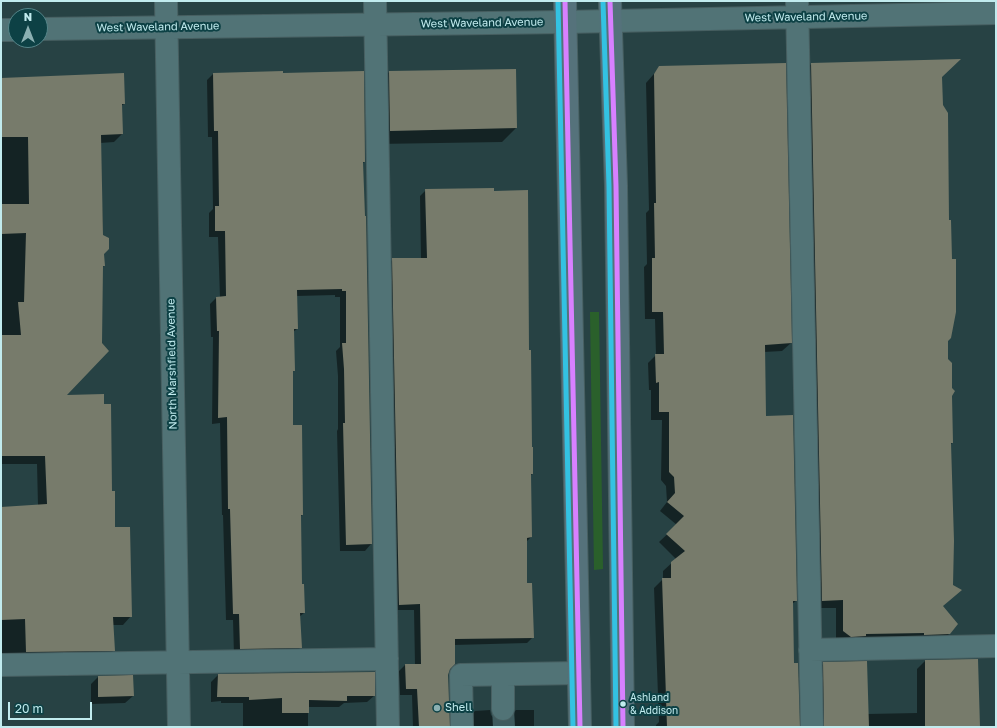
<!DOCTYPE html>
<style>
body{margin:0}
#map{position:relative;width:997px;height:728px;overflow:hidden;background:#274244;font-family:"Golos Text",sans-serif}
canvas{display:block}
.frame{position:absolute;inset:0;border:2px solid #c1ebee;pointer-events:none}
.north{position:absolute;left:8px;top:8px;width:40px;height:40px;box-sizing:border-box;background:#0d4145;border:1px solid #558589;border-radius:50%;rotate:0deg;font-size:11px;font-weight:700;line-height:16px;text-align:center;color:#c1ebee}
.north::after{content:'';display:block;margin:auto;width:14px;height:18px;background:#8bb0b2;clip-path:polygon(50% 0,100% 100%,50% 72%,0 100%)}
.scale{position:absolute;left:8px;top:702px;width:84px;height:18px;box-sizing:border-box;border:2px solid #c1ebee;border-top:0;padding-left:5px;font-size:12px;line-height:14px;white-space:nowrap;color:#c1ebee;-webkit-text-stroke:3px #0d4145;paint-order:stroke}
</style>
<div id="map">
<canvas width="997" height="728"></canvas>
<div class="frame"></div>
<div class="north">N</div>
<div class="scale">20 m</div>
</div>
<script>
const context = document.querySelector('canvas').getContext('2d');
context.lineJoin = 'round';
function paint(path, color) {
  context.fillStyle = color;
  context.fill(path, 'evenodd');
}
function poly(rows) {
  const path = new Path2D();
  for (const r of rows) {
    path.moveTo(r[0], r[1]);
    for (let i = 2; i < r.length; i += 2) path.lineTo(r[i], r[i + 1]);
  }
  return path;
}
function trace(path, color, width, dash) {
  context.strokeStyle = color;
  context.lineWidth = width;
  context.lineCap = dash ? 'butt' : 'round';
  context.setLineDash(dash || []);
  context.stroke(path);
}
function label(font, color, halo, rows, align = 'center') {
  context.font = font + ' "Golos Text",sans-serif';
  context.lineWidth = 4;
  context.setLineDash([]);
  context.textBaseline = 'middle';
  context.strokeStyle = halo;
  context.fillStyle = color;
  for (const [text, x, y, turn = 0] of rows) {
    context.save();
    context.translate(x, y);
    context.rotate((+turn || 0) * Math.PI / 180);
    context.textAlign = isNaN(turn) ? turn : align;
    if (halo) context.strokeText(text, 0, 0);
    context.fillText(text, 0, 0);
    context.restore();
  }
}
paint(poly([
 [590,312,599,312,603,569,594,570]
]), '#2a602b');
paint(poly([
 [811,64,941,77,947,359,951,396,952,443,950,445,952,585,960,590,942,606,949,634,941,642,836,638,836,608,815,608,804,72],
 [660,67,791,343,782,351,764,352,765,417,796,601,792,604,793,664,799,727,656,727,656,725,659,722,654,588,663,579,663,571,676,559,659,542,677,525,660,511,667,502,666,486,661,480,662,420,651,420,651,390,649,390,648,363,656,355,655,319,645,319,644,267,647,264,646,213,649,210,646,83],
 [389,72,516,128,502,142,377,144,376,86],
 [213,74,364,162,362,164,371,544,365,551,340,551,337,431,338,429,338,376,336,351,340,347,340,297,335,297,335,295,296,296,297,329,293,332,294,370,292,373,292,426,302,515,300,517,301,585,304,613,299,617,301,647,294,654,234,655,233,620,226,620,223,515,222,515,220,423,212,424,213,337,211,337,210,304,216,298,220,298,218,237,209,237,209,213,213,209,212,137,208,137,207,80],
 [1,79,124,104,121,106,122,134,114,142,100,143,104,266,102,267,65,396,111,492,114,528,131,616,123,625,113,625,114,650,105,659,1,656,1,508,38,506,37,464,1,464],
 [426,190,528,351,531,448,532,448,532,474,530,476,531,537,526,542,526,584,533,637,527,643,454,645,448,675,448,727,413,727,412,695,400,695,399,671,405,665,415,665,414,610,394,610,386,266,393,259,421,259,420,196],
 [925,661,978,727,817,727,815,672,824,663,867,714,917,713,917,669],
 [218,675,374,696,367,702,344,703,339,707,308,707,308,727,243,727,243,703,221,703,221,701,211,702,211,682],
 [132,676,133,696,125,703,91,704,91,684,98,677],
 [490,710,491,715,496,720,503,722,508,721,510,716,516,710,534,710,534,727,469,727,468,717,475,711]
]), '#0007');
paint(poly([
 [961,59,942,77,943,105,948,113,949,220,951,220,952,259,956,259,956,312,951,338,948,341,948,359,952,363,952,388,955,391,952,396,953,443,951,443,954,541,953,585,962,590,943,606,958,624,950,634,924,635,924,633,866,634,866,636,851,637,843,631,843,600,822,601,811,63],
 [786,63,792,343,765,345,766,416,793,415,797,601,793,601,794,663,798,663,800,727,667,727,662,578,671,578,671,562,685,551,666,534,684,516,667,502,675,493,674,477,669,472,669,412,659,412,659,382,656,383,655,354,664,354,663,312,652,312,652,258,655,258,654,203,656,203,654,74,659,66],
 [516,69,517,128,390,131,389,71],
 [283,71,283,73,364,71,365,162,363,162,365,216,366,216,372,544,346,545,343,423,345,423,344,369,342,343,346,343,346,291,342,291,342,289,297,290,298,329,294,329,295,371,293,371,293,425,302,425,303,515,301,515,302,584,304,584,305,613,300,613,302,648,240,649,239,614,233,614,230,509,228,509,227,417,218,418,219,331,217,331,216,297,226,296,225,231,215,231,215,206,219,206,218,131,214,131,213,73],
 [124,73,125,104,122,104,123,134,101,135,103,235,109,238,109,249,104,254,105,266,103,266,102,343,109,351,67,395,104,394,104,404,111,404,112,491,115,491,115,527,130,527,132,617,113,617,115,651,26,652,25,619,1,620,1,507,47,504,45,456,1,456,1,335,21,335,18,302,24,302,26,233,1,234,1,204,29,204,28,137,1,137,1,78],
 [494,188,494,191,528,190,529,350,531,350,532,447,533,447,533,474,531,474,532,537,527,538,527,583,532,583,534,638,455,639,455,664,450,669,448,675,450,727,419,727,417,689,406,689,405,664,421,664,420,604,399,605,392,258,427,258,425,189],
 [978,659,980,727,925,727,925,660],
 [867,661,869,727,824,727,823,662],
 [375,672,375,696,347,696,347,701,309,700,309,713,282,713,282,698,249,700,249,697,217,697,218,674],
 [133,675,134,696,98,697,98,676]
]), '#777b6b');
trace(poly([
 [503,709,504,727]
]), '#3e5b5e', 22, [22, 11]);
const minor = poly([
 [166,1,179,727],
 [375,1,388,727],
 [797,1,812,727],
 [40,29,565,22,996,13],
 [1,30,16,30],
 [810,650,996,646],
 [1,665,387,659],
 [503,675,503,709],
 [462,727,461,675,579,673]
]);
const major = poly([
 [565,1,580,727],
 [610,1,616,186,623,727]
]);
trace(minor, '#475f61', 24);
trace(major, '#475f61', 24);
trace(minor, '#517376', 22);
trace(major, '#55727b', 22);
trace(poly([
 [565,1,580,727],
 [610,1,616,186,623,727]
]), '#d880ff', 5);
trace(poly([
 [558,1,573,727],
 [603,1,609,186,616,727]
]), '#33c2e2', 5);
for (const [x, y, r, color] of [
 [623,704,3.5,"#c1ebee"],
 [437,708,4,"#8bb0b2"]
]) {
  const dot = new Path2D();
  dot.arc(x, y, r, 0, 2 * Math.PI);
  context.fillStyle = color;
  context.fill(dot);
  trace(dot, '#0d4145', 1.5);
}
label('10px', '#c1ebee', '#0d4145', [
 ["Ashland",630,698],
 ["& Addison",630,711]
], 'left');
label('11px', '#c1ebee', '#0d4145', [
 ["West Waveland Avenue",806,17,-1],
 ["West Waveland Avenue",482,23,-1],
 ["West Waveland Avenue",158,27,-1],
 ["North Marshfield Avenue",172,364,-91]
]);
label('11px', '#c1ebee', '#0d4145', [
 ["Shell",445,708]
], 'left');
</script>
